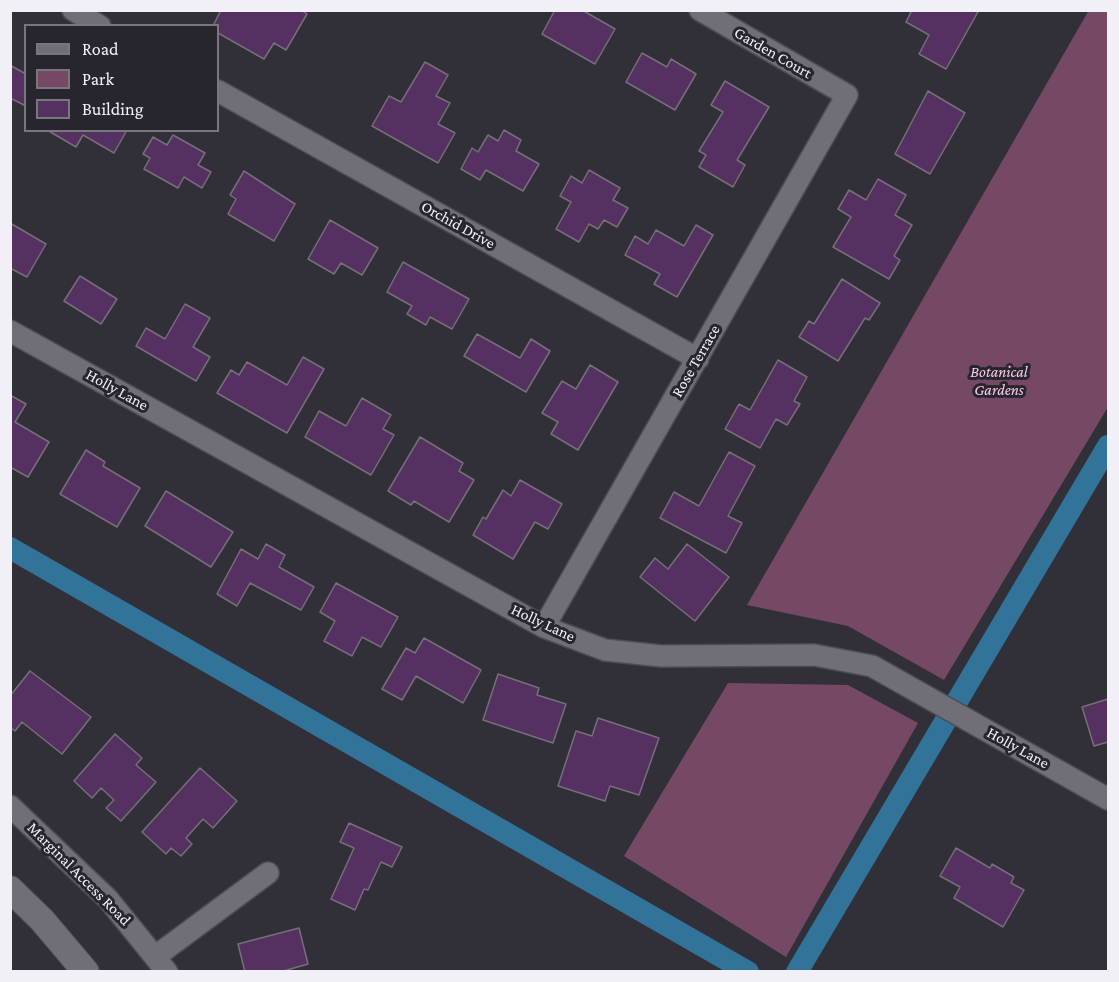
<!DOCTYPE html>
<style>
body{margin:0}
#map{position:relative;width:1119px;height:982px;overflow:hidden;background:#313038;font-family:"Crimson Pro",serif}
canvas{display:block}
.frame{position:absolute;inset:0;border:12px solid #f1f0f6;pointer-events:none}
.legend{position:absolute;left:24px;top:24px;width:195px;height:108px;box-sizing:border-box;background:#27262e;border:2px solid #78777e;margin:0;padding:8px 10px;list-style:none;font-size:18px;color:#f1f0f6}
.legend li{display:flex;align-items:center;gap:12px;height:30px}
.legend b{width:30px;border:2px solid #78777e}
</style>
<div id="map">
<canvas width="1119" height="982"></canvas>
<div class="frame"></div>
<ul class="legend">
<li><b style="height:8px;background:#706f78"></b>Road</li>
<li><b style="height:16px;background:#754963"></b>Park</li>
<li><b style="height:16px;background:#553161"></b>Building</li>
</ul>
</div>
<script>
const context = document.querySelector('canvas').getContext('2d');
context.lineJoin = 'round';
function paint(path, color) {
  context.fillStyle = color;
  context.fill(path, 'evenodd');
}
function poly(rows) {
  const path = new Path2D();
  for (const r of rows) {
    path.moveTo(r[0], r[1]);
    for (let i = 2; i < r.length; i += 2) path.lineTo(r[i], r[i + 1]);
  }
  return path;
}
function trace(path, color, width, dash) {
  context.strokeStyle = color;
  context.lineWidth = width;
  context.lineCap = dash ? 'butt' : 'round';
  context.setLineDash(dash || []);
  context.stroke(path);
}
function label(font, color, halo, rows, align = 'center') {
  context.font = font + ' "Crimson Pro",serif';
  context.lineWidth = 6;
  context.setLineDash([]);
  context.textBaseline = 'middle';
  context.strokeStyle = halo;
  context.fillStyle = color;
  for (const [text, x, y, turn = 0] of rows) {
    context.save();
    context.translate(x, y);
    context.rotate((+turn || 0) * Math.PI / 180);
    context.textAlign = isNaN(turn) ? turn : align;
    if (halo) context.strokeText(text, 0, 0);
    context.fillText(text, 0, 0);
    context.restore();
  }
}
paint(poly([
 [1089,10,1108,11,1108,407,944,680,848,626,747,605],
 [728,683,848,685,918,723,786,957,624,856]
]), '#754963');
trace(poly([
 [10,548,748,972],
 [797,972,1108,446]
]), '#317399', 22);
const building = poly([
 [221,10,301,10,307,14,286,50,274,43,264,59,218,33,218,26,213,26,221,10],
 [555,10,582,10,615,29,595,64,542,34,555,10],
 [912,10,979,10,946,69,919,54,929,35,906,22,912,10],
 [642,53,667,67,671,59,696,74,675,110,626,82,642,53],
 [425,62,448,75,436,96,450,103,438,124,455,133,438,163,372,126,389,96,401,102,425,62],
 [10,65,24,73,26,69,26,106,10,98,10,65],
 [725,81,769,107,737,160,745,165,733,187,699,167,706,155,699,151,723,112,711,105,725,81],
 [928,91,965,113,930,174,895,154,928,91],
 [47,130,127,130,114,153,83,135,76,147,47,130],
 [504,130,521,140,516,151,539,164,523,191,486,170,480,180,461,169,472,148,478,152,488,135,498,141,504,130],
 [173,135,205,153,198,165,211,172,202,188,184,177,178,188,144,169,150,158,143,154,153,137,167,145,173,135],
 [589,170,620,188,613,200,628,208,617,227,604,220,598,229,589,224,579,242,556,229,571,202,560,196,571,176,582,183,589,170],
 [244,171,295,204,274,241,228,214,236,199,230,195,244,171],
 [878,179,906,195,895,215,912,225,894,256,900,260,889,279,833,247,851,217,838,209,849,190,866,200,878,179],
 [330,220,378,248,362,275,341,263,334,274,308,259,330,220],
 [10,223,46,244,27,277,10,268,10,223],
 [696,225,713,235,677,297,654,284,660,274,625,255,635,236,648,244,656,230,684,246,696,225],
 [403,262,469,299,452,329,430,317,426,325,407,314,412,306,387,292,403,262],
 [80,276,117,299,101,324,64,301,80,276],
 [842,279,880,303,869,320,865,318,838,361,799,337,809,321,814,324,842,279],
 [185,304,210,318,193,347,210,357,196,381,136,346,146,328,165,339,185,304],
 [477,334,520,358,531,339,550,351,526,392,464,356,477,334],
 [303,357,324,369,287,433,217,393,231,370,239,375,247,362,287,385,303,357],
 [778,360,807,377,794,401,800,404,787,425,776,419,760,448,725,429,739,404,750,410,778,360],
 [590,365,618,382,578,450,551,434,558,422,542,413,562,381,576,389,590,365],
 [10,395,26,404,15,422,49,442,28,477,10,467,10,395],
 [362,398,391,415,383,429,394,435,371,475,305,437,319,411,346,426,362,398],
 [420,437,463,463,459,471,474,480,449,522,414,501,411,505,388,491,420,437],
 [86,450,105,462,103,466,140,488,117,527,60,494,86,450],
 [729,452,755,466,728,516,742,523,726,553,660,518,674,492,699,506,729,452],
 [520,480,562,504,548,529,535,522,513,559,473,535,483,517,486,519,503,490,511,496,520,480],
 [166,491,233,532,211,567,145,526,166,491],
 [266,544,285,555,279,567,314,587,301,610,250,583,237,606,217,594,241,549,258,559,266,544],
 [687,544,729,577,695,621,640,577,655,558,668,569,687,544],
 [336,583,398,617,381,647,362,637,352,656,324,641,335,621,320,612,336,583],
 [424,638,481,670,463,703,416,676,402,700,382,689,406,648,415,653,424,638],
 [30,671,91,717,62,754,22,722,15,731,10,727,10,696,30,671],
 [498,674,539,688,537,695,566,704,553,743,483,720,498,674],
 [1108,699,1108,742,1094,746,1082,707,1108,699],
 [598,718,659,738,639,795,610,786,605,801,558,786,576,731,592,736,598,718],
 [115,734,142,758,136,765,156,782,121,821,106,808,114,800,101,788,92,798,74,781,115,734],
 [200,768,237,801,213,828,203,819,186,838,192,844,181,856,171,848,166,854,142,832,200,768],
 [349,823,402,847,392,867,381,862,368,890,364,889,355,910,331,899,354,848,340,842,349,823],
 [956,848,990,868,992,864,1014,877,1011,883,1024,890,1003,927,954,898,960,887,940,876,956,848],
 [299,928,308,964,280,972,245,972,238,944,299,928]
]);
paint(building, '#553161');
trace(building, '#756f77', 1.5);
const minor = poly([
 [73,10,100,26],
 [218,91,698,359],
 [10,331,544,627,605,650,661,656,814,655,872,666,1108,799],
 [544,627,847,95,700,10],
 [10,806,108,899,167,972],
 [156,956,268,873]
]);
const tertiary = poly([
 [10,889,42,920,86,972]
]);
trace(minor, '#4d4c53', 24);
trace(tertiary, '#4d4c53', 28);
trace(minor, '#706f78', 21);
trace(tertiary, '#706f78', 26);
label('16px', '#f1f0f6', '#27262e', [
 ["Garden Court",773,53,30],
 ["Orchid Drive",458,225,29],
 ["Rose Terrace",696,361,-60],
 ["Holly Lane",117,390,29],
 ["Holly Lane",543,623,25],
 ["Holly Lane",1018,748,29],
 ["Marginal Access Road",79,874,45]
]);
label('italic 16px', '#fcc7e6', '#27262e', [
 ["Botanical",999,372],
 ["Gardens",999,390]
]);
</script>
